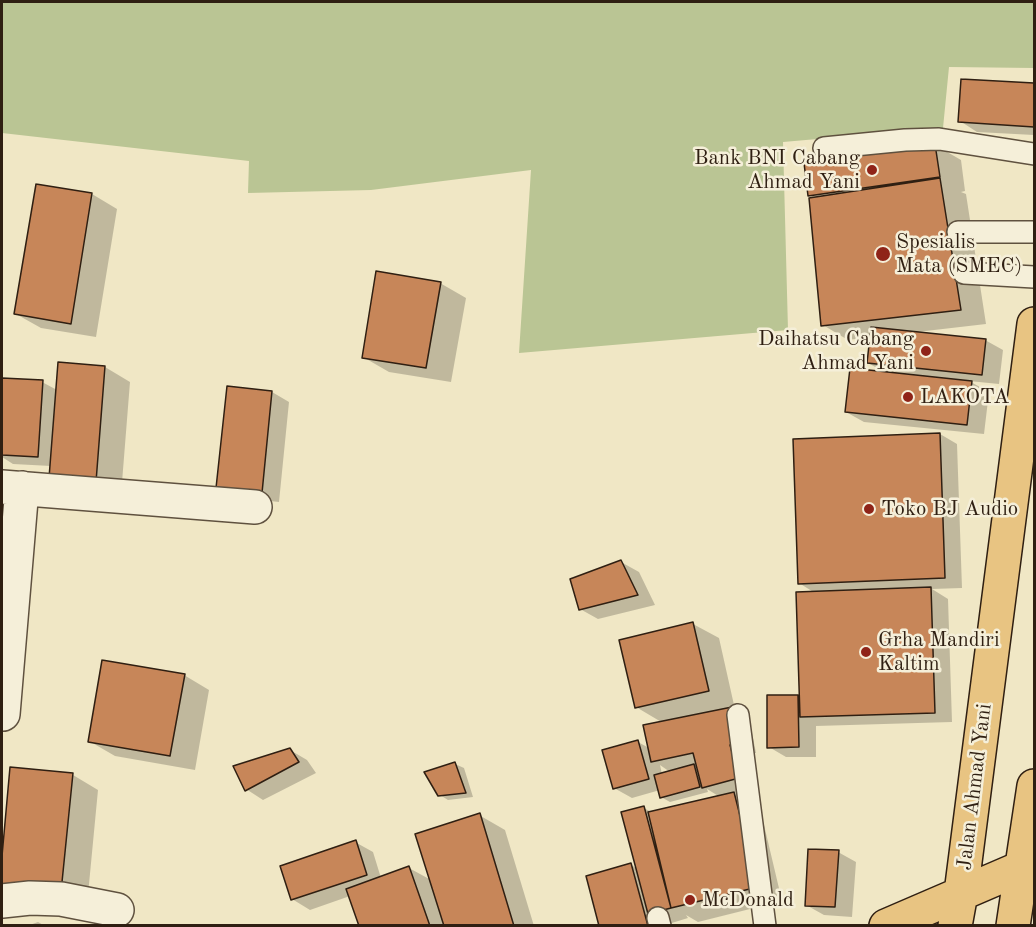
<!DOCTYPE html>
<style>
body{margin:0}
#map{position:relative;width:1036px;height:927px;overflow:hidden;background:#f0e7c5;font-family:"Old Standard TT",serif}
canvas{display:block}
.frame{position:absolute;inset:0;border:3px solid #2f1f12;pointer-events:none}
</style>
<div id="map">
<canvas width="1036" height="927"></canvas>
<div class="frame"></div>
</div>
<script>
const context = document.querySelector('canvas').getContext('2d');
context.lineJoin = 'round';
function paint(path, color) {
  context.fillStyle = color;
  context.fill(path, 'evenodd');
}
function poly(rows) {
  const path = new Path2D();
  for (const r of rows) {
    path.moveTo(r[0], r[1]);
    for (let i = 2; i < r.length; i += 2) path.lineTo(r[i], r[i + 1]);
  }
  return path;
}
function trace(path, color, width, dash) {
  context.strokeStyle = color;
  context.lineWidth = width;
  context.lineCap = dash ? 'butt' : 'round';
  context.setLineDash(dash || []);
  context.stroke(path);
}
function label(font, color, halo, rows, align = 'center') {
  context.font = font + ' "Old Standard TT",serif';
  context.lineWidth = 5;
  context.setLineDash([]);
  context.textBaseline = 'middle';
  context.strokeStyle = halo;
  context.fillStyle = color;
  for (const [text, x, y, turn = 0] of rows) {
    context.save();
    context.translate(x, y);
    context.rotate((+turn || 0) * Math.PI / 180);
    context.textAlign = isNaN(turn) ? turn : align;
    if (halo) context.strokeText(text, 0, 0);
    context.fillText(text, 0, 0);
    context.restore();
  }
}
paint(poly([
 [2,2,1034,2,1034,68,949,67,943,128,783,142,788,330,519,353,531,170,371,190,248,193,249,161,2,133]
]), '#bac594');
paint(poly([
 [962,81,1034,85,1034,135,977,132,960,121],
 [935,145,961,160,965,191,961,192,966,194,986,324,917,332,985,340,1003,350,999,384,969,381,989,392,984,434,864,422,846,412,888,374,868,363,871,337,848,340,823,325,815,199,810,195],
 [92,194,117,209,96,337,41,328,16,314],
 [440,283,466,298,451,382,389,372,363,357],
 [105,367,130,382,121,495,51,466,13,464,2,457,2,380,42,382,57,390],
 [272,392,289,402,279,502,235,497],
 [940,434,957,444,962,588,932,589,948,599,952,722,816,726,816,757,786,757,769,747,768,697,801,696,815,593,799,583],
 [621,562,639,572,655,605,598,619,580,609],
 [693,624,719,638,734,705,729,707,749,718,756,753,746,755,755,788,735,794,760,808,782,901,698,922,686,915,688,918,662,926,600,926,631,865,638,869,644,808,653,813,720,797,707,789,708,792,670,802,661,797,660,790,632,798,614,788,638,742,649,748,663,723,636,707],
 [660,765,670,772,662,774],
 [184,675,209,690,195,770,115,756,89,741],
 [290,750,307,760,316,773,263,800,246,789],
 [455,764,464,768,473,797,448,800,440,795],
 [12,769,73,775,98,790,87,905,2,886,2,871],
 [479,815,505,830,534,926,361,926,350,896,310,910,292,899,355,842,373,852,381,878,409,868,431,880],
 [838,852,856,862,852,917,824,915,806,905],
 [38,922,45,926,27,926]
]), '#0003');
const building = poly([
 [961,79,1034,83,1034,127,958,122,961,79],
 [935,144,940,177,808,196,804,163,935,144],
 [940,178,961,310,821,326,809,198,940,178],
 [36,184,92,193,71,324,14,314,36,184],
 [376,271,441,282,426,368,362,358,376,271],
 [871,327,986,339,982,375,867,363,871,327],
 [58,362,105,366,96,482,49,478,58,362],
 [850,368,972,381,967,425,845,412,850,368],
 [2,378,43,380,38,457,2,455,2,378],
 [227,386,272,391,262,493,216,488,227,386],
 [940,433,945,578,798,584,793,439,940,433],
 [621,560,638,595,579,610,570,579,621,560],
 [931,587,935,713,800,717,796,592,931,587],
 [693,622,709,691,635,708,619,640,693,622],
 [102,660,185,674,170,756,88,742,102,660],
 [767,695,798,695,799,747,767,748,767,695],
 [732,707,739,743,730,745,739,778,702,788,693,753,651,762,643,725,732,707],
 [638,740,649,779,613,789,602,750,638,740],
 [290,748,299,762,245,791,233,766,290,748],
 [455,762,466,793,438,796,424,772,455,762],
 [694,764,700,787,660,798,654,775,694,764],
 [10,767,73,773,61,892,2,886,2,856,10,767],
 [734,792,758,887,671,908,648,812,734,792],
 [644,806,671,908,648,914,621,812,644,806],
 [480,813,514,926,444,926,415,834,480,813],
 [356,840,367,875,291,900,280,866,356,840],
 [808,849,839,850,835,907,805,906,808,849],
 [631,863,648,926,599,926,586,876,631,863],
 [409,866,430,926,359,926,346,889,409,866]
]);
paint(building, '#c78659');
trace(building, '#2f1f12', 1.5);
const service = poly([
 [824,148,905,140,939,139,1034,154],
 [958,232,1034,232],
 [964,273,1034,277],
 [738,715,765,926],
 [658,918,660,926]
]);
const minor = poly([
 [2,487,255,507],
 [3,714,22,488],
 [2,901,30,898,61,899,117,910]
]);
const primary = poly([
 [886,926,1023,867],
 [955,926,961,893,1034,324],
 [1013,926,1034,786]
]);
trace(service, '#5f513f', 24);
trace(minor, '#5f513f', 36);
trace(primary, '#2f1f12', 36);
trace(service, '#f5efd9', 21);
trace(minor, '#f5efd9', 33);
trace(primary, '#e8c482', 33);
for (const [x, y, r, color] of [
 [872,170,6,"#8f2418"],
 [883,254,8,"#8f2418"],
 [926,351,6,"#8f2418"],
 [908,397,6,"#8f2418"],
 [869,509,6,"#8f2418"],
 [866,652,6,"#8f2418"],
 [690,900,6,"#8f2418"]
]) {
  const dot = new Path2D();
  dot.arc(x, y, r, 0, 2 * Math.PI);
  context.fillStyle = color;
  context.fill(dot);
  trace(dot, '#f5efd9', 2);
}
label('21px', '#2f1f12', '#f5efd9', [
 ["Bank BNI Cabang",860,158,"right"],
 ["Ahmad Yani",860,182,"right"],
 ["Spesialis",896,242],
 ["Mata (SMEC)",896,266],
 ["Daihatsu Cabang",914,339,"right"],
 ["Ahmad Yani",914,363,"right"],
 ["LAKOTA",920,397],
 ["Toko BJ Audio",881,509],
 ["Grha Mandiri",878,640],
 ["Kaltim",878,664],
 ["McDonald",702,900]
], 'left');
label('21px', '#2f1f12', '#f5efd9', [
 ["Jalan Ahmad Yani",975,787,-83]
]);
</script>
